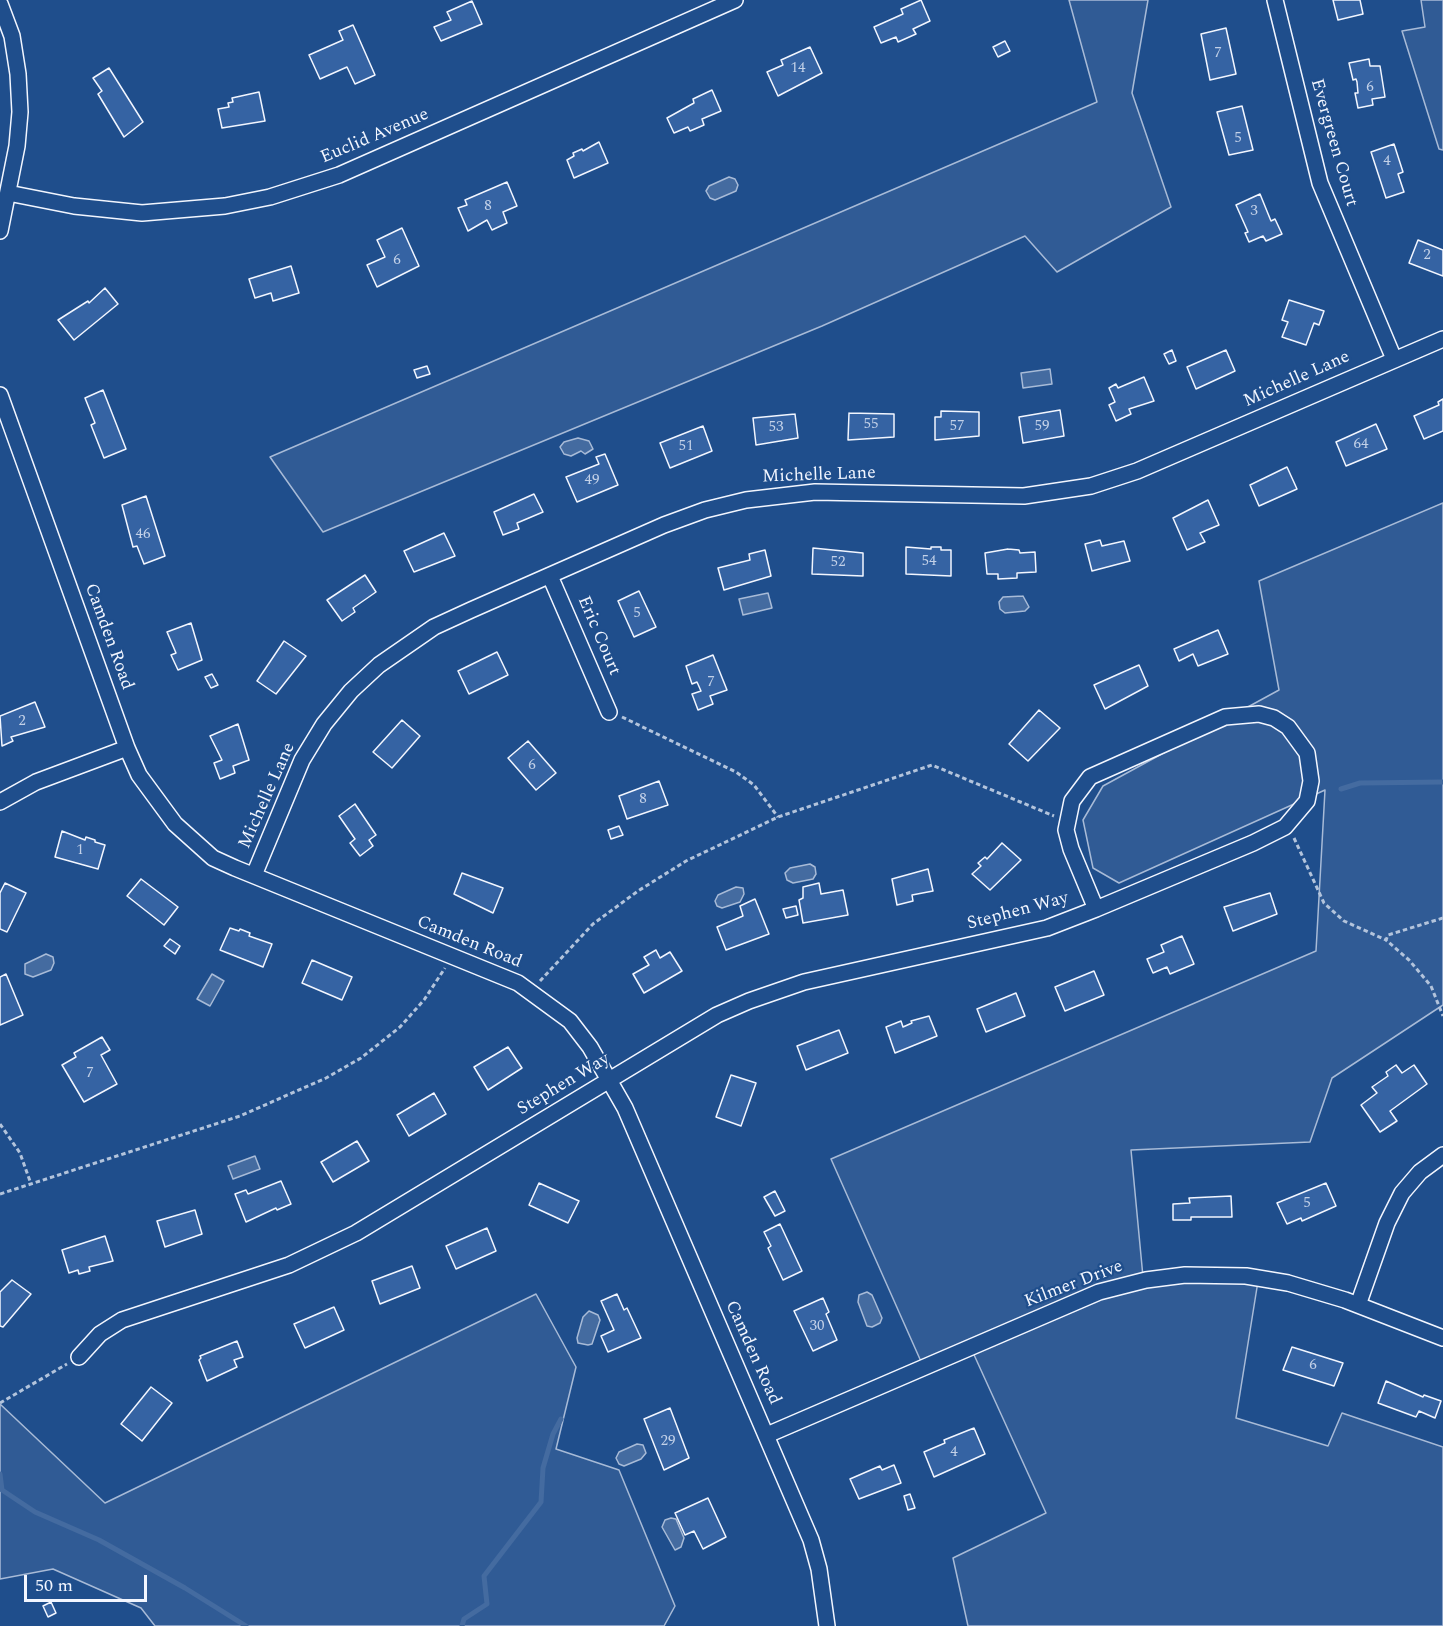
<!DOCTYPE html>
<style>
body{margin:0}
#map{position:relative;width:1443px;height:1626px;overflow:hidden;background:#1f4e8c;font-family:Spectral,serif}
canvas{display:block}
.scale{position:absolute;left:24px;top:1575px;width:123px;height:27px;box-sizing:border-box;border:3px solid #f2f6ff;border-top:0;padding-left:8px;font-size:18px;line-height:21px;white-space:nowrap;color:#f2f6ff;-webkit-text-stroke:4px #1f4e8c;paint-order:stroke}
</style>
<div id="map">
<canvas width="1443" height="1626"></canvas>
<div class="scale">50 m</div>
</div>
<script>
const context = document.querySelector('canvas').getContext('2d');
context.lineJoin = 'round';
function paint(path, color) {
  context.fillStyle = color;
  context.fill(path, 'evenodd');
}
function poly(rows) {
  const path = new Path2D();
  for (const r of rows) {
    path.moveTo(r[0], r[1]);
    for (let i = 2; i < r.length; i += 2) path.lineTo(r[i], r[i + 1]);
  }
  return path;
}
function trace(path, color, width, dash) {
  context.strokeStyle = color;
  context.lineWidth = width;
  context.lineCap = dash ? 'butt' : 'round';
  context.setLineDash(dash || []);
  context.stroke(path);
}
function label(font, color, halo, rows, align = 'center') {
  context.font = font + ' Spectral,serif';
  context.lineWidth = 4.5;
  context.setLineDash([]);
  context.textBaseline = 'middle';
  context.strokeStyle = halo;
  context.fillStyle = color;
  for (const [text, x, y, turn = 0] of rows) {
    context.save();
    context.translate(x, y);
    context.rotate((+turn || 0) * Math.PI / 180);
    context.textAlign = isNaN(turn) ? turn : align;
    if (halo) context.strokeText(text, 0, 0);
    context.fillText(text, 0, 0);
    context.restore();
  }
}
const built = poly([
 [1069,0,1148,0,1132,93,1171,207,1057,272,1025,236,822,326,323,532,270,457,1097,102,1069,0],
 [1421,0,1443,0,1443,150,1439,149,1402,31,1425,27,1421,0],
 [1443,503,1443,1005,1332,1078,1310,1142,1131,1150,1143,1277,1259,1275,1236,1418,1328,1446,1342,1413,1443,1447,1443,1626,968,1626,953,1558,1046,1513,970,1346,923,1366,831,1159,1316,951,1325,790,1119,883,1093,868,1083,820,1103,786,1279,690,1259,581,1443,503],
 [536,1294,576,1367,556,1449,619,1470,675,1606,664,1626,155,1626,141,1608,53,1569,0,1579,0,1404,105,1503,536,1294]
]);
paint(built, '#305b95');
trace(built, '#a8bbd7', 1.5);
const water = poly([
 [729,177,735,179,738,185,736,191,715,200,710,198,706,191,709,186,729,177],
 [1050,369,1052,384,1023,388,1021,373,1050,369],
 [578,438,589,441,593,449,585,454,581,451,571,456,564,454,560,447,564,442,578,438],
 [768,593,772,608,743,615,739,599,768,593],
 [1023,596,1029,607,1025,611,1005,613,1000,609,999,602,1003,597,1023,596],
 [810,864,815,867,816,874,813,879,793,883,787,880,785,873,790,868,810,864],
 [736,887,743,888,744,894,740,902,722,908,717,906,715,901,718,895,736,887],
 [46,954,53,957,54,963,51,970,33,977,25,974,25,964,46,954],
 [212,974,224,981,210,1006,197,999,212,974],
 [255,1156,260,1169,233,1179,228,1166,255,1156],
 [867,1292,872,1295,882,1318,880,1323,872,1327,867,1326,858,1302,859,1295,867,1292],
 [589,1311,598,1315,600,1320,592,1344,588,1345,578,1343,577,1338,583,1317,589,1311],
 [637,1444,643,1445,646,1453,641,1459,624,1466,619,1464,616,1458,619,1452,637,1444],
 [671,1518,676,1519,684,1538,681,1547,675,1550,662,1527,665,1520,671,1518]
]);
paint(water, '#446ba0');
trace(water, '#a8bbd7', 1.5);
trace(poly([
 [1341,789,1360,783,1443,782],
 [0,1474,2,1490,35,1512,99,1540,185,1588,246,1626],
 [462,1626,464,1619,487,1604,484,1576,541,1502,543,1468,553,1434,561,1419]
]), '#446ba0', 5);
const building = poly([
 [921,0,930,21,913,29,916,34,898,42,896,37,881,43,874,27,903,14,901,9,921,0],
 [1333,0,1360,0,1363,14,1338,20,1333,0],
 [472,1,482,24,441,41,434,27,451,20,447,12,472,1],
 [353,25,375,75,355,84,347,67,320,79,309,55,343,40,339,31,353,25],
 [1226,28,1236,74,1210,80,1201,34,1226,28],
 [1005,41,1010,51,998,57,993,47,1005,41],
 [810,47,822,73,778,96,767,72,783,65,781,60,810,47],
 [1369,59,1370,66,1380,66,1385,97,1372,99,1373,105,1358,108,1355,93,1358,93,1357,82,1356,79,1353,80,1349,63,1369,59],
 [109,68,143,122,124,137,98,94,102,91,93,78,109,68],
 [712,90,721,111,702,119,704,125,690,131,688,127,674,133,667,118,694,103,693,99,712,90],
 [259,92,265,121,222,128,218,109,229,107,228,103,233,102,232,98,259,92],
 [1242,106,1253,150,1229,155,1217,112,1242,106],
 [599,142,608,163,574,178,567,160,574,156,573,153,582,149,583,151,599,142],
 [1394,144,1403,172,1398,174,1404,192,1386,198,1371,152,1394,144],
 [507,182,517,206,503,212,507,223,492,230,487,220,468,231,458,208,467,205,465,200,507,182],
 [1260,194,1271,221,1275,219,1282,234,1266,241,1263,236,1249,242,1245,233,1248,232,1236,205,1260,194],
 [402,228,419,266,377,287,367,265,385,257,377,240,402,228],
 [1418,240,1443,250,1443,276,1409,263,1418,240],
 [291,266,299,293,273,301,271,293,255,298,249,279,291,266],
 [105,288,118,304,74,340,58,320,88,301,89,303,105,288],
 [1289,300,1324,311,1319,325,1314,323,1306,345,1282,337,1288,322,1282,320,1289,300],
 [1172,350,1176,361,1169,364,1164,354,1172,350],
 [1226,350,1235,371,1196,389,1187,367,1226,350],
 [427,366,430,374,417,378,414,370,427,366],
 [1144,377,1154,401,1129,409,1131,414,1116,421,1109,405,1115,402,1109,388,1116,384,1118,388,1144,377],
 [103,390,126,449,104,458,91,425,95,423,85,398,103,390],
 [1443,399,1443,431,1424,439,1414,416,1439,405,1438,402,1443,399],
 [1060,410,1064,436,1023,443,1019,417,1060,410],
 [941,411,979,412,979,436,935,440,935,417,941,417,941,411],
 [849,413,894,414,894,437,848,440,849,413],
 [795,414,798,438,756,445,753,418,795,414],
 [1376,424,1387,449,1346,466,1336,442,1376,424],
 [703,426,712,451,670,468,660,443,703,426],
 [605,454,618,485,577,502,566,477,599,464,596,457,605,454],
 [1287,467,1297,489,1259,506,1250,485,1287,467],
 [534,494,543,512,517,523,519,529,503,535,494,512,534,494],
 [146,496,165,556,144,564,137,546,133,547,122,505,146,496],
 [1208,500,1219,525,1200,533,1205,542,1187,550,1173,518,1208,500],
 [444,533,455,556,414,572,404,551,444,533],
 [1100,540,1102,546,1124,541,1130,561,1092,571,1085,544,1100,540],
 [906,547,931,549,931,547,941,547,941,550,951,550,951,576,906,574,906,547],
 [813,548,863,553,863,576,812,574,813,548],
 [1008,549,1019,550,1020,553,1035,552,1036,572,1017,573,1017,578,998,579,998,574,987,574,985,553,1008,549],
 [765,550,771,576,724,590,718,568,750,560,749,554,765,550],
 [365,575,376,592,353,608,355,612,342,621,327,600,365,575],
 [639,591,656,627,634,637,618,601,639,591],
 [191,623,202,660,178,670,171,655,176,653,167,632,191,623],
 [1218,630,1228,654,1198,666,1193,654,1179,661,1174,649,1218,630],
 [284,641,306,656,276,694,257,681,284,641],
 [497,652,508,675,469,694,458,671,497,652],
 [713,655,727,690,710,696,713,704,698,710,692,694,701,691,697,682,692,684,686,666,713,655],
 [1139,665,1148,686,1105,709,1094,685,1139,665],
 [212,674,218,685,211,688,205,677,212,674],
 [35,702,45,727,11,737,13,741,2,746,0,716,35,702],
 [1039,710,1060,728,1028,761,1009,744,1039,710],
 [402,720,420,736,392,768,373,752,402,720],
 [238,724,249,760,233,766,235,773,220,779,214,763,222,760,210,736,238,724],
 [528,741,556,773,536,790,508,758,528,741],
 [659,781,668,805,627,819,619,796,659,781],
 [355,804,376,835,369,840,373,846,360,856,350,843,355,839,339,816,355,804],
 [619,826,623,835,611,839,608,830,619,826],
 [62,831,85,840,86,837,95,840,95,842,105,845,98,869,55,857,62,831],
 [1002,843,1021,860,990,890,972,874,981,866,978,863,985,857,987,859,1002,843],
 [928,869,933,891,912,895,913,901,897,905,892,879,928,869],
 [462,873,503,888,493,913,454,894,462,873],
 [141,879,178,907,164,925,127,896,141,879],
 [5,883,26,893,7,932,0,929,0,893,5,883],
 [819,883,821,894,843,890,848,915,803,923,799,900,803,898,803,887,819,883],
 [1270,893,1277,914,1233,931,1224,907,1270,893],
 [755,899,769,934,726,950,717,927,743,916,740,906,755,899],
 [796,906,798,915,786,918,783,909,796,906],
 [230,928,239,931,240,929,250,933,249,936,272,944,263,967,220,950,230,928],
 [1182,936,1194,964,1170,974,1167,967,1153,973,1147,959,1164,952,1161,945,1182,936],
 [170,939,180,946,175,954,164,946,170,939],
 [656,950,660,958,670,952,682,971,644,993,633,974,649,965,644,957,656,950],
 [312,960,352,977,342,1000,302,983,312,960],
 [1094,971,1104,995,1065,1011,1055,987,1094,971],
 [6,974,23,1015,0,1025,0,977,6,974],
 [1016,993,1025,1016,986,1032,977,1009,1016,993],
 [929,1016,937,1036,895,1053,886,1027,901,1021,903,1027,912,1023,911,1021,929,1016],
 [839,1030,848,1053,806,1070,797,1046,839,1030],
 [102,1037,110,1050,101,1055,117,1084,84,1102,62,1065,76,1057,74,1053,102,1037],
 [508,1047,522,1068,488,1090,474,1067,508,1047],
 [1396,1065,1402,1073,1414,1065,1427,1084,1390,1111,1397,1121,1380,1132,1361,1105,1377,1093,1372,1087,1388,1076,1386,1072,1396,1065],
 [731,1075,756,1083,741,1126,716,1117,731,1075],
 [434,1093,446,1114,409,1136,397,1115,434,1093],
 [357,1141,369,1161,333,1182,321,1162,357,1141],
 [281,1181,291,1204,277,1210,276,1208,246,1222,235,1194,246,1190,248,1194,281,1181],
 [539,1183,579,1201,568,1223,529,1205,539,1183],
 [1326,1183,1336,1206,1302,1221,1301,1218,1287,1224,1277,1203,1326,1183],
 [775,1191,785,1211,775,1216,764,1197,775,1191],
 [1231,1196,1232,1217,1191,1217,1191,1220,1173,1220,1173,1204,1190,1203,1189,1198,1231,1196],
 [195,1210,202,1234,165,1247,157,1221,195,1210],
 [780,1224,802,1271,783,1280,768,1248,771,1246,764,1232,780,1224],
 [487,1228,496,1251,456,1269,446,1246,487,1228],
 [105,1236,113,1261,89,1267,90,1271,79,1274,78,1270,69,1273,62,1250,105,1236],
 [412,1266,420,1288,380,1304,372,1281,412,1266],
 [12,1280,31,1294,3,1327,0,1326,0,1292,12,1280],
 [617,1294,624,1310,627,1308,641,1338,608,1352,601,1336,614,1330,601,1301,617,1294],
 [823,1298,829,1312,826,1314,837,1340,813,1351,794,1311,823,1298],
 [334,1307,344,1330,305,1348,294,1324,334,1307],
 [237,1341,243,1357,234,1360,237,1367,207,1381,199,1360,201,1358,200,1356,237,1341],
 [1292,1347,1343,1363,1334,1386,1283,1370,1292,1347],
 [1386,1381,1423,1397,1424,1395,1441,1401,1435,1418,1419,1411,1416,1417,1378,1403,1386,1381],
 [151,1387,172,1403,142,1441,121,1424,151,1387],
 [670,1408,689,1458,664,1470,644,1419,670,1408],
 [974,1428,985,1454,934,1477,924,1452,945,1443,944,1440,974,1428],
 [894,1465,901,1483,859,1499,850,1479,880,1466,882,1470,894,1465],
 [910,1494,915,1508,908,1510,904,1496,910,1494],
 [708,1498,726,1537,703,1549,694,1531,685,1535,675,1513,708,1498],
 [51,1602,56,1613,48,1617,43,1606,51,1602]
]);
paint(building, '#3563a3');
trace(building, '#f2f6ff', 1.5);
const street = poly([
 [1275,0,1320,183,1394,359],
 [0,4,12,36,18,74,20,112,17,146,0,231],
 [8,193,74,206,142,213,225,206,270,197,339,175,735,0],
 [0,395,127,748,139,775,175,824,213,858,235,868,518,983,570,1021,590,1047,625,1108,811,1540,819,1569,827,1626],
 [550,576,609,712],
 [0,802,36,782,127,748],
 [254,875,302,760,324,724,351,691,379,665,434,627,471,610,664,525,705,510,746,500,815,492,1024,496,1091,486,1137,471,1443,339],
 [1358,1305,1387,1223,1402,1193,1420,1172,1443,1155],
 [79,1357,100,1334,122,1320,289,1265,356,1233,717,1015,749,1001,804,982,1047,928,1096,909,1253,843,1285,827,1307,801,1311,781,1307,753,1288,727,1274,718,1259,714,1225,717,1090,777,1072,801,1066,830,1071,849,1096,909],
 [767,1435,1099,1292,1146,1280,1185,1275,1246,1276,1288,1283,1345,1300,1443,1338]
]);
trace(street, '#f2f6ff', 18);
trace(poly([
 [622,717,736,772,754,785,778,817],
 [1294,838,1324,903,1344,921,1386,940],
 [1443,918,1388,935,1386,940,1409,960,1431,986,1443,1016],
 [540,981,593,924,638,891,686,861,778,817,932,765,1054,816],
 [0,1124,20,1153,31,1184],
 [0,1194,240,1116,326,1078,361,1058,400,1027,424,1000,445,968],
 [0,1403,67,1364]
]), '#b3c4dc', 3, [4.5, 3]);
trace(street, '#1f4e8c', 15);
label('15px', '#c3d1e8', null, [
 ["7",1218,54],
 ["14",798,69],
 ["6",1370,88],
 ["5",1238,139],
 ["4",1387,162],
 ["8",488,207],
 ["3",1254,212],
 ["2",1427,256],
 ["6",397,261],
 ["55",871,425],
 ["57",957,427],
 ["59",1042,427],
 ["53",776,428],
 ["64",1361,445],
 ["51",686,447],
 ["49",592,481],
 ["46",143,535],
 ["54",929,562],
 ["52",838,563],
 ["5",637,614],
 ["7",711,683],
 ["2",22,722],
 ["6",532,766],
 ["8",643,800],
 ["1",80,851],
 ["7",90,1074],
 ["5",1307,1204],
 ["30",817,1327],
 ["6",1313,1366],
 ["29",668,1442],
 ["4",954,1453]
]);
label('18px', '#f2f6ff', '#1f4e8c', [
 ["Euclid Avenue",375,137,-23],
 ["Evergreen Court",1333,143,74],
 ["Michelle Lane",1297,380,-24],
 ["Michelle Lane",819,476,-2],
 ["Eric Court",598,636,67],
 ["Camden Road",108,637,70],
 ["Michelle Lane",268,796,-66],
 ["Stephen Way",1018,912,-15],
 ["Camden Road",469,943,22],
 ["Stephen Way",564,1085,-31],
 ["Kilmer Drive",1074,1285,-21],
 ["Camden Road",752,1353,66]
]);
</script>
